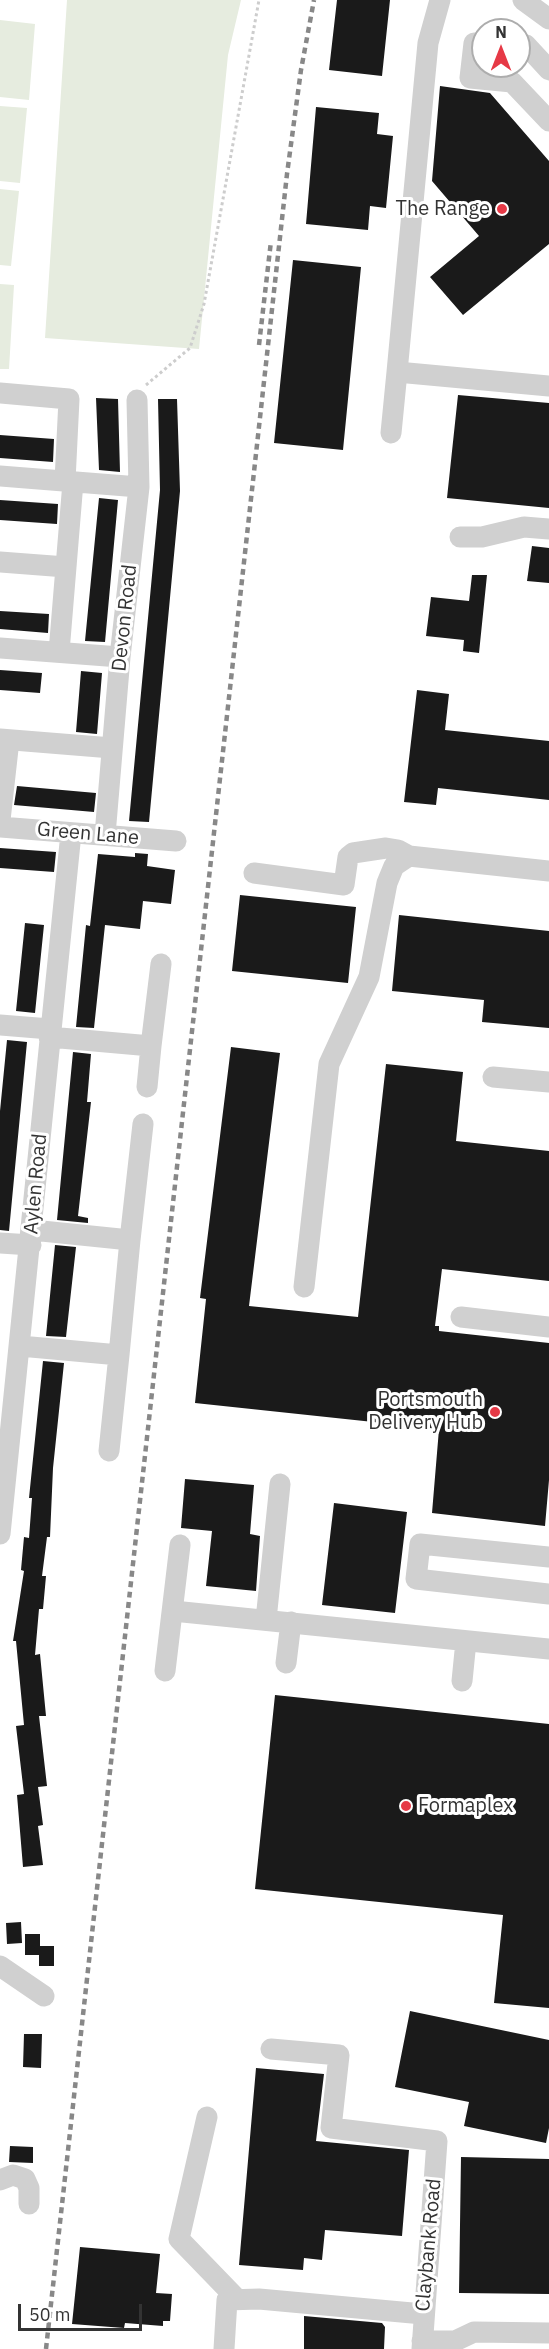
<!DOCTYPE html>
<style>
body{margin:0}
#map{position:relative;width:549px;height:2349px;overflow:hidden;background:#fff;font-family:"IBM Plex Sans",sans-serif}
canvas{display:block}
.north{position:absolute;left:471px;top:18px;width:60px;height:60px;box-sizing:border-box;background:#fff;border:2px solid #adadad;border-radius:50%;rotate:0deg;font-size:16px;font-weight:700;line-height:24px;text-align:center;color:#333}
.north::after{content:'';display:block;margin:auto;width:21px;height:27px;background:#e63946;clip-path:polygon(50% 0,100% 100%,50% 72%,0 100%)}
.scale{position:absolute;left:18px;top:2304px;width:124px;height:27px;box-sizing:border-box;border:3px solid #333;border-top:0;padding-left:8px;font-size:18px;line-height:21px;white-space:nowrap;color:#333;-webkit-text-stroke:4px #fff;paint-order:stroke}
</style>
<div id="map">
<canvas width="549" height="2349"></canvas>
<div class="north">N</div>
<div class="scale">50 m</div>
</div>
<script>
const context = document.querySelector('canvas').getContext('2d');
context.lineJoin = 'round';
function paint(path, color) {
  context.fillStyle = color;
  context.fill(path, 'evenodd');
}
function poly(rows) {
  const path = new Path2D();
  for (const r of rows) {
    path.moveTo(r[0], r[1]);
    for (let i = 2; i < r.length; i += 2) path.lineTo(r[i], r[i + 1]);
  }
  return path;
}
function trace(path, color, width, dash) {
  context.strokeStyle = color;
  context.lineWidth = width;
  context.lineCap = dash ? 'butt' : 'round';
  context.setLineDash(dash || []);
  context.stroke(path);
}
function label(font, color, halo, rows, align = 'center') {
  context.font = font + ' "IBM Plex Sans",sans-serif';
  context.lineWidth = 6;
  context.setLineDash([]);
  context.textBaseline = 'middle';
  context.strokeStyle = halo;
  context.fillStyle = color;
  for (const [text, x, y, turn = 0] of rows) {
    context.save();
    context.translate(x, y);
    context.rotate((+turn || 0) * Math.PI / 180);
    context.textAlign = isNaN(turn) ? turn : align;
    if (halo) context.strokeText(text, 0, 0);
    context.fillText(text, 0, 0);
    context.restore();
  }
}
paint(poly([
 [67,0,241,0,228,55,199,349,45,338],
 [0,20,35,24,29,100,0,97],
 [0,106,27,108,20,183,0,181],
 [0,189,19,191,11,266,0,265],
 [0,284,14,285,9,369,0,369]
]), '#e6ecdf');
paint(poly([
 [337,0,390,0,382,76,329,70],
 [440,86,490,93,549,161,549,244,463,315,430,277,479,236,432,181],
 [316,107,379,113,377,134,393,136,386,208,370,206,368,230,306,224],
 [293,260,361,267,343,450,274,443],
 [458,395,549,403,549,508,447,498],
 [96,398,118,399,120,472,99,470],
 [158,399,177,399,180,491,149,822,129,821,160,490],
 [0,435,54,439,53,462,0,458],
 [99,498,118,500,105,642,85,641],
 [0,500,58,504,57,524,0,520],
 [532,546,549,548,549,583,527,581],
 [472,575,487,575,479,653,463,651,464,640,426,636,431,597,469,601],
 [0,611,49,614,48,633,0,629],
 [0,670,42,673,40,693,0,690],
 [81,671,102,673,97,734,76,732],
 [417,690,449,694,445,730,549,741,549,800,438,788,436,805,404,802],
 [17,786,96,793,94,812,14,805],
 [0,848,56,852,54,872,0,868],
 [135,853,148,854,147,866,175,870,171,904,143,901,140,929,105,925,94,1028,76,1027,86,925,90,926,98,854,135,857],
 [240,895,356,907,348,983,232,971],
 [399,915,549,931,549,1028,482,1022,484,1000,392,991],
 [25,923,44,925,35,1013,16,1011],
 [7,1040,27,1042,9,1231,0,1230,0,1111],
 [231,1047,280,1053,249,1306,358,1317,386,1064,463,1072,456,1141,549,1151,549,1281,442,1269,435,1326,439,1326,439,1331,549,1343,549,1480,545,1526,432,1513,439,1429,195,1403,206,1299,200,1298],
 [73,1052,91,1054,87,1102,91,1102,78,1216,88,1218,88,1223,57,1220],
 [55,1245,76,1247,66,1337,46,1336],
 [43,1361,64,1363,53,1468,50,1537,47,1537,42,1576,46,1576,43,1609,39,1609,35,1655,40,1654,46,1716,39,1716,47,1786,38,1787,43,1825,38,1826,43,1865,23,1867,17,1795,24,1794,16,1726,24,1725,16,1641,13,1641,24,1571,21,1570,24,1537,29,1538,32,1498,29,1498],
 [185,1479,254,1485,250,1534,260,1536,256,1591,206,1586,212,1531,181,1528],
 [334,1503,407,1512,395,1613,322,1605],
 [275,1695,549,1724,549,2008,494,2003,503,1915,255,1889],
 [21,1922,22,1943,7,1944,6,1923],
 [25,1934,40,1934,40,1946,54,1946,54,1966,39,1966,39,1955,25,1955],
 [410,2011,549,2040,549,2128,546,2143,464,2126,469,2102,395,2087],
 [24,2034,42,2034,41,2068,23,2067],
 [256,2068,324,2074,316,2141,409,2150,402,2236,325,2230,322,2260,304,2258,303,2270,239,2265],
 [10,2146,33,2147,33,2163,9,2162],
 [461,2157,549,2159,549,2294,459,2293],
 [80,2247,160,2254,156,2293,172,2294,170,2321,163,2321,163,2326,125,2323,124,2328,72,2324],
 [304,2316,382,2323,385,2327,384,2349,304,2349]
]), '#1a1a1a');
trace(poly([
 [146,385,190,348,204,304,259,0]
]), '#cdcdcd', 3, [3, 3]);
trace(poly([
 [440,0,428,43,397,372,549,386],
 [523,0,549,19],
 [483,43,474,43,470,78,512,82,549,121],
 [519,45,526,45,549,70],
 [0,393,69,399,65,481],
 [391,433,397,372],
 [0,476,139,487],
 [460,537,482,537,524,527,549,529],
 [0,562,66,567],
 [0,648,120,657],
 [59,652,73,482],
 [0,739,112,748],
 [0,820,9,740],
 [0,827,176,841],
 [105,835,120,657,139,487,137,400],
 [254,873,344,885,348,857,353,853,386,848,398,850,409,856],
 [0,1025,50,1029],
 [49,1037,151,1046,161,964],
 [493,1077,549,1082],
 [147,1087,151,1046],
 [32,1230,130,1240,143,1124],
 [0,1243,31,1245],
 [304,1287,329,1064,369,977,387,883,394,866,409,856,549,871],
 [461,1317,549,1327],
 [20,1346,119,1355,130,1240],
 [109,1451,119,1355],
 [0,1534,71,833],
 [549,1557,420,1544,416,1579,549,1594],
 [173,1611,549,1649],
 [266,1620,280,1484],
 [286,1663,291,1622],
 [165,1671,180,1545],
 [462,1681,466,1641],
 [0,1966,44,1996],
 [271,2049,339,2055,331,2128,437,2141,422,2349],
 [207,2117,179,2239,237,2299],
 [0,2180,13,2175,25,2179,29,2188,29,2204],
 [422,2341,455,2341,474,2332,549,2333],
 [224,2349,227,2300,259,2299,423,2314]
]), '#d0d0d0', 21);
trace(poly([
 [259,345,271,241],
 [46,2349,287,174,301,70,314,0]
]), '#888', 4.5, [6, 4.5]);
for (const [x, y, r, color] of [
 [502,209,6,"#e63946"],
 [495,1412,6,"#e63946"],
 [406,1806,6,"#e63946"]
]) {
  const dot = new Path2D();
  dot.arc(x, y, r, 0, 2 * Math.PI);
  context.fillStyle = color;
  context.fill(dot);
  trace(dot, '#fff', 2);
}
label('20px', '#333', '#fff', [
 ["The Range",490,209],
 ["Portsmouth",483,1400],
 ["Delivery Hub",483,1423],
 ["Formaplex",418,1806,"left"]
], 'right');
label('20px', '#333', '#fff', [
 ["Devon Road",125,618,-84],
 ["Green Lane",88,834,5],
 ["Aylen Road",36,1184,-85],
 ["Claybank Road",429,2245,-85]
]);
</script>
